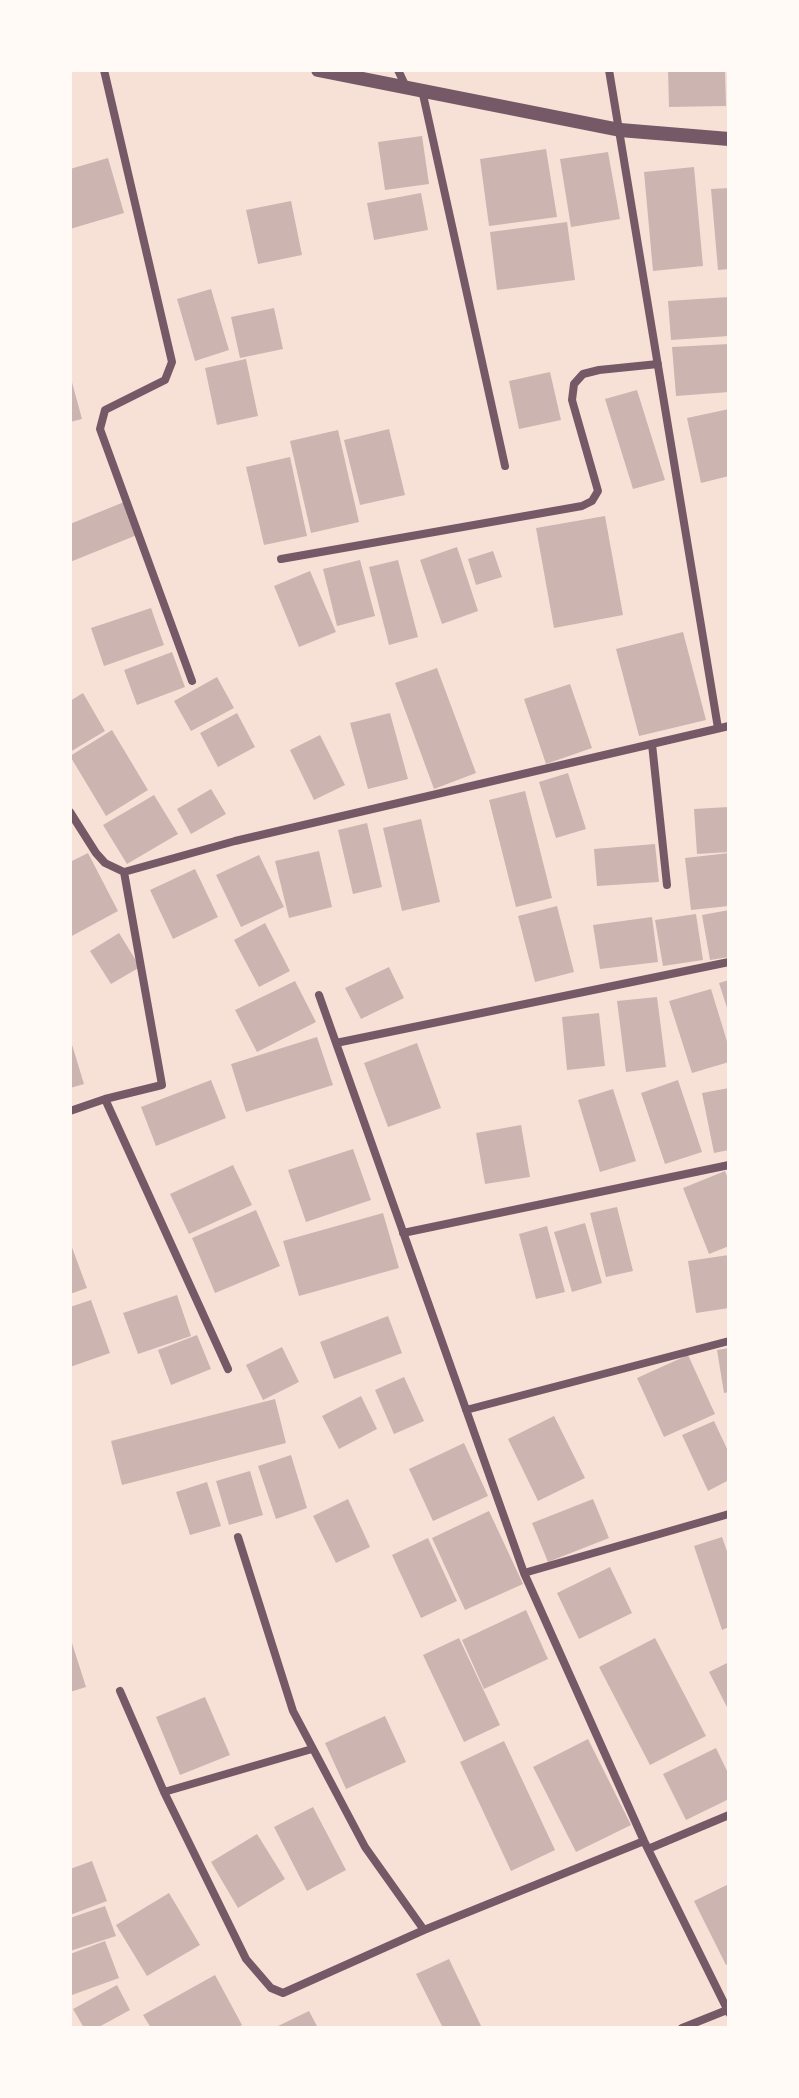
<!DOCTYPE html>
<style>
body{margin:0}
#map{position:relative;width:799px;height:2098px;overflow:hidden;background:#f7e1d7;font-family:Commissioner,sans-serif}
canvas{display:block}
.frame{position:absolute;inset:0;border:72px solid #fffaf5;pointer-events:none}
</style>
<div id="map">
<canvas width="799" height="2098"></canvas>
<div class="frame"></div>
</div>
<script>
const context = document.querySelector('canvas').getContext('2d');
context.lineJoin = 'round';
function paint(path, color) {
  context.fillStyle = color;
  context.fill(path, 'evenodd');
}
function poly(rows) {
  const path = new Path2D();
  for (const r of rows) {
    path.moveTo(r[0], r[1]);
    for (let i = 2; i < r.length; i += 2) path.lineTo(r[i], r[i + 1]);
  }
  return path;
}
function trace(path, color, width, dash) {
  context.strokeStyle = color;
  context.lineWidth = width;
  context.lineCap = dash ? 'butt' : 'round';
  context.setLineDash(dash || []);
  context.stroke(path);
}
paint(poly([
 [668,70,725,70,726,106,669,107],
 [422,136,429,184,385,190,378,142],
 [546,149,557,217,489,226,480,159],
 [608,152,620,219,571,227,560,159],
 [108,158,124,213,70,229,70,169],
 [694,167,703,266,653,271,644,172],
 [729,188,729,269,718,270,711,189],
 [421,193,428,230,374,240,367,203],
 [291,201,302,255,258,264,246,210],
 [567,222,575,280,497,290,490,232],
 [211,289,229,350,195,361,177,299],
 [729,297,729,336,671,340,668,301],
 [274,308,283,349,240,358,231,317],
 [729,344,729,392,676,396,672,347],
 [246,359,258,416,217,425,205,368],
 [550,372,561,420,519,429,509,381],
 [70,375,82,419,70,422],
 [637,390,665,480,633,489,605,399],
 [729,409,729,476,701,483,687,418],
 [389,429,405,495,360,505,344,440],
 [338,430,359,522,311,533,290,441],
 [290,457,307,536,264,545,246,467],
 [124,502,137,535,70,562,70,524],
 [605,516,623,615,554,628,536,528],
 [457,547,478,611,442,624,420,560],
 [493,551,502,577,476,585,468,559],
 [360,560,375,616,337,626,323,569],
 [398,560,418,637,389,645,369,567],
 [310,571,336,632,299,647,274,586],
 [151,608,164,645,104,666,91,628],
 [683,632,706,720,639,736,616,649],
 [172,652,185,687,137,705,124,670],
 [437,668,476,773,434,789,395,683],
 [217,677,234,708,191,731,174,701],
 [570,684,592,748,546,764,524,699],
 [83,693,105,731,70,752,70,701],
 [237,713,255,747,218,767,200,733],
 [390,713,408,779,368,789,350,723],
 [112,730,148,790,106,816,70,756],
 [320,735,345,785,314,800,290,750],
 [568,773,586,829,556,838,539,782],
 [211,789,226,814,191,834,177,809],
 [525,791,552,898,516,907,489,800],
 [154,795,178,834,127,864,103,825],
 [729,807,729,852,697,854,694,809],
 [421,819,440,902,402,911,383,828],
 [367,823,382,887,353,894,338,830],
 [655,844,659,882,597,886,594,849],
 [319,851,332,907,289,918,275,861],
 [88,853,118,911,70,937,70,862],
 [729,853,729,906,691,910,685,858],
 [259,855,284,907,241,927,216,875],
 [195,869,218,917,173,939,150,890],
 [557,906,574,972,535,982,518,916],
 [729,910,729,957,710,960,702,915],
 [696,914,703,960,663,966,655,920],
 [652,917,658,962,600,969,593,925],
 [265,923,290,971,259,987,234,940],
 [119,933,140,967,111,984,90,951],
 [389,967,404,998,361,1019,345,988],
 [729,980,729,1011,728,1011,719,983],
 [295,981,316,1022,257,1052,235,1010],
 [711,989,729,1048,729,1062,692,1073,669,1001],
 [657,997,666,1067,626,1072,617,1001],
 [599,1013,605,1066,567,1070,562,1017],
 [317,1037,333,1085,246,1112,231,1064],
 [70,1038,84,1084,70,1088],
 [417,1043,441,1108,388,1127,364,1063],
 [211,1080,226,1118,156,1146,141,1107],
 [678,1080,702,1152,665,1164,641,1093],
 [729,1088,729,1150,714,1153,702,1093],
 [613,1089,636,1161,600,1172,578,1100],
 [521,1125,530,1177,485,1184,476,1133],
 [353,1149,371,1200,306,1222,288,1170],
 [233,1165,252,1205,189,1234,170,1194],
 [725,1171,729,1181,729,1246,709,1254,683,1188],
 [617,1207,633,1271,606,1277,590,1213],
 [256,1210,280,1266,215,1293,192,1238],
 [383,1213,399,1268,299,1296,283,1241],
 [585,1223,602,1283,572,1292,554,1232],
 [547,1226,565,1292,536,1299,519,1234],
 [70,1242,87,1288,70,1294],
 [729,1255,729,1308,696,1313,688,1261],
 [177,1295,191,1336,138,1354,123,1313],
 [91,1300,110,1353,70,1367,70,1307],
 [388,1316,402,1353,334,1379,320,1342],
 [197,1335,211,1369,171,1385,158,1350],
 [282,1347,299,1382,263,1400,246,1365],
 [729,1348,729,1392,724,1393,717,1350],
 [688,1355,715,1414,664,1437,637,1378],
 [404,1377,424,1421,394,1434,375,1390],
 [361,1396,377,1429,339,1449,322,1416],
 [275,1399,286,1443,122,1485,111,1441],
 [554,1416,585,1478,538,1501,508,1439],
 [714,1421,729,1453,729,1480,708,1491,682,1435],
 [464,1443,488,1496,433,1521,409,1469],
 [291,1455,307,1508,276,1519,258,1466],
 [250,1471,263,1515,229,1525,216,1481],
 [207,1482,221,1526,190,1535,176,1492],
 [348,1499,370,1547,336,1563,313,1516],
 [593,1499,609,1538,548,1562,532,1523],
 [489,1511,523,1584,465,1610,432,1538],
 [722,1537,729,1557,729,1627,722,1630,694,1546],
 [428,1538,457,1601,421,1618,392,1555],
 [610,1567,632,1613,579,1639,557,1593],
 [526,1610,548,1659,484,1689,462,1640],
 [459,1638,500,1725,464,1742,423,1655],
 [655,1638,706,1736,650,1765,599,1667],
 [71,1640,86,1687,70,1692,70,1641],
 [729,1662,729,1711,709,1672],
 [205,1697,230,1755,180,1775,156,1717],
 [385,1716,406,1762,346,1789,325,1743],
 [588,1739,631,1825,576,1852,533,1767],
 [504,1741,555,1850,511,1871,460,1762],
 [716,1748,729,1775,729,1799,686,1820,663,1774],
 [313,1807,346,1870,307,1891,274,1827],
 [257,1834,285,1879,238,1908,211,1862],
 [92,1861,107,1901,70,1915,70,1869],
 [729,1884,729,1963,726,1965,694,1901],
 [169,1893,200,1945,147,1976,116,1925],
 [105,1906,116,1936,70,1951,70,1918],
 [105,1941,119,1978,72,1995,70,1988,70,1954],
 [449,1959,482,2028,443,2028,416,1974],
 [215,1975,242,2025,237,2028,151,2028,143,2015],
 [117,1985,130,2010,97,2028,84,2028,73,2009],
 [309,2011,318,2028,274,2028]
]), '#ccb4b1');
trace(poly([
 [104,70,172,362,165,380,105,410,100,429,192,681],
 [398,70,406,87],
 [609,70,718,728],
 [422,90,505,466],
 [281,559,582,506,592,501,598,491,572,400,574,384,583,374,599,370,658,364],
 [652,744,667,885],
 [70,812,96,853,105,863,124,872,235,841,729,726],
 [319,995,524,1573,644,1841,729,2013],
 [336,1043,729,962],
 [105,1099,228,1369],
 [70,1111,105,1099,162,1085,124,872],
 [403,1233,729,1165],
 [466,1410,729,1341],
 [238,1537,293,1711,365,1847,424,1930],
 [524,1573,729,1514],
 [120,1691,164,1792,246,1959,271,1988,283,1993,424,1930,644,1841],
 [164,1792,312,1749],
 [648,1849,729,1815],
 [682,2028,727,2010]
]), '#755966', 8);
trace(poly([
 [318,70,620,130,729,139]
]), '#755966', 14);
</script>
